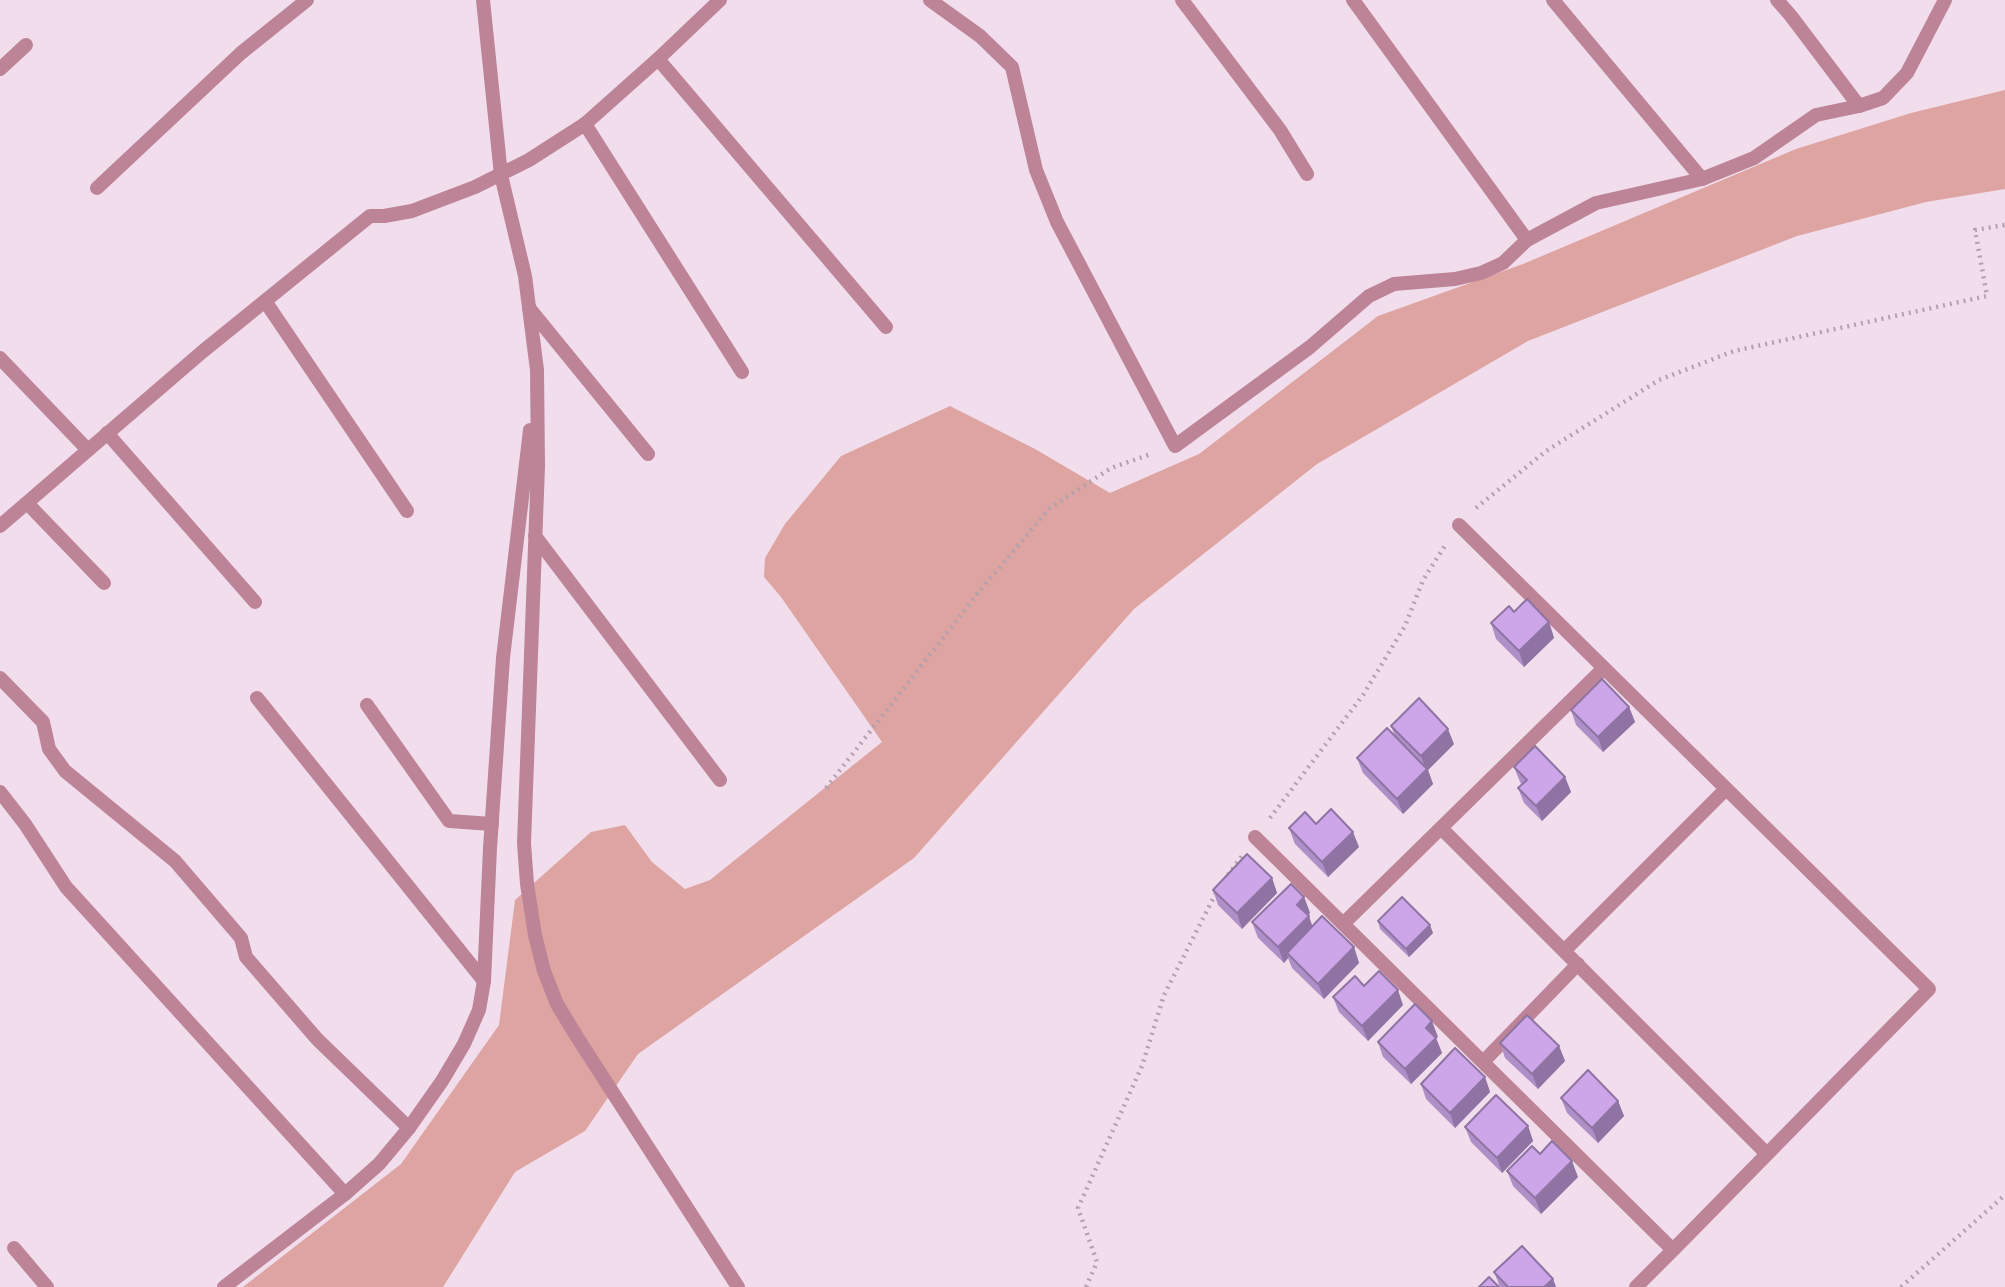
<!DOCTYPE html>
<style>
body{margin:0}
canvas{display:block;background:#f2dded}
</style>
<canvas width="2005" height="1287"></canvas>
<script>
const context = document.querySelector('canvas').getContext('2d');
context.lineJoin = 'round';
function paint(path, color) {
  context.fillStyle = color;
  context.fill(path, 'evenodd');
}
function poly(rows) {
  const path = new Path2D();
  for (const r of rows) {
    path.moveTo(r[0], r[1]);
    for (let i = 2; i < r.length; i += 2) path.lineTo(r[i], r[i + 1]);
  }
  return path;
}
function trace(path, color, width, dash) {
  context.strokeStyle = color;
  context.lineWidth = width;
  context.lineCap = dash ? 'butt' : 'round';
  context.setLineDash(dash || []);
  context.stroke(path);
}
paint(poly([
 [2005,90,2005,189,1926,202,1797,236,1528,341,1317,464,1134,609,914,858,638,1054,585,1131,515,1172,443,1287,243,1287,401,1164,499,1025,515,900,591,832,625,825,652,862,685,889,710,880,882,742,781,597,764,577,765,558,785,524,841,456,950,406,1035,449,1110,493,1199,454,1378,316,1523,264,1796,149,1911,113]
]), '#dda4a1');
trace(poly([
 [1476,508,1546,451,1659,380,1734,351,1987,296,1975,230,2005,225],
 [826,788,982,588,1050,508,1111,468,1151,454],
 [1270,818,1363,695,1405,626,1423,580,1446,544],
 [1228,875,1242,856],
 [1086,1287,1097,1262,1078,1208,1142,1066,1164,995,1217,891],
 [1901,1287,2005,1195]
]), '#b2a1ae', 4.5, [2, 5]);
trace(poly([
 [930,0,980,36,1012,67,1036,170,1057,222,1175,446,1310,347,1369,296,1394,284,1455,279,1481,273,1503,263,1527,240,1596,203,1702,179,1754,158,1816,115,1859,106],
 [1182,0,1280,130,1307,174],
 [658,59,886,327],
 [585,124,742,372],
 [265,301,407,511],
 [529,308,648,454],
 [107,433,255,602],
 [27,503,104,583],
 [0,678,43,722,49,749,65,771,175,861,241,938,246,957,317,1039,409,1128],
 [257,698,484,981],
 [367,705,449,821,492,824],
 [0,792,25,824,66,887,345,1194],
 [14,1248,47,1287]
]), '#bc8496', 14);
trace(poly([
 [483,0,501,175,525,276,537,370,538,466,524,843,527,884,535,935,544,971,557,1004,577,1037,738,1287],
 [1353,0,1527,240],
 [1553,0,1702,179],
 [1777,0,1791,16,1859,106,1883,98,1907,73,1945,0],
 [0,69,26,45],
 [97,188,241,53,307,0],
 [0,358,87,449],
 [0,526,202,352,370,216,384,216,412,211,475,187,529,160,585,124,658,59,720,0],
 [535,536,720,780],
 [1604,668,1929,989,1673,1250],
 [1441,828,1767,1154],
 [1255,837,1673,1250,1636,1287],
 [1344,923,1604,668,1459,525],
 [1564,951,1726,789],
 [1483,1062,1578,964],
 [224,1287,345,1194,379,1164,409,1128,442,1081,464,1044,479,1010,484,981,490,848,503,658,530,430]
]), '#bc8496', 14);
paint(poly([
 [1514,612,1549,622,1554,638,1524,667,1496,639,1491,623],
 [1629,707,1635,722,1603,752,1576,725,1571,710],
 [1391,726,1454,744,1428,770,1433,784,1403,814,1363,773,1357,758,1395,736],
 [1514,767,1565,777,1571,792,1542,821,1524,803,1518,788,1522,785,1520,782],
 [1316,824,1359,847,1328,877,1295,844,1289,828],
 [1272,878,1277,893,1242,929,1218,905,1213,890],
 [1304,897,1310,913,1308,915,1312,926,1354,947,1359,963,1324,999,1292,968,1288,958,1284,963,1258,938,1252,922],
 [1378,921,1433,933,1409,957,1380,929],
 [1364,986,1403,1005,1368,1041,1339,1012,1333,997],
 [1438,1037,1436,1038,1442,1053,1411,1084,1383,1057,1378,1042],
 [1500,1043,1559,1046,1565,1061,1538,1089,1505,1058],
 [1485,1077,1490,1092,1455,1128,1426,1099,1421,1084],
 [1561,1098,1618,1101,1624,1116,1598,1143,1567,1113],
 [1528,1126,1533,1141,1502,1173,1471,1142,1465,1127],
 [1540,1154,1578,1177,1541,1214,1513,1186,1507,1171],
 [1494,1272,1553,1279,1556,1287,1500,1287]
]), '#af8fc8');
paint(poly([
 [1549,622,1554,638,1524,667,1519,651],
 [1629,707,1635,722,1603,752,1598,737],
 [1448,729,1454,744,1428,770,1433,784,1403,814,1397,799,1426,770,1421,756],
 [1565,777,1571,792,1542,821,1536,806],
 [1353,832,1359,847,1328,877,1322,862],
 [1272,878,1277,893,1242,929,1237,913],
 [1304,897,1310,913,1303,920,1297,905],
 [1309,916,1314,931,1287,953,1288,958,1284,963,1278,947],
 [1430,925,1433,933,1409,957,1406,949],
 [1354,947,1359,963,1324,999,1318,984],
 [1398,990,1403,1005,1368,1041,1362,1026],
 [1432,1021,1438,1037,1436,1038,1442,1053,1411,1084,1405,1069,1426,1028],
 [1559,1046,1565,1061,1538,1089,1532,1074],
 [1485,1077,1490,1092,1455,1128,1450,1113],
 [1618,1101,1624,1116,1598,1143,1592,1128],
 [1528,1126,1533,1141,1502,1173,1497,1158],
 [1572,1161,1578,1177,1541,1214,1535,1198],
 [1553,1279,1556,1287,1544,1287]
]), '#8f74a3');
const building = poly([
 [1527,599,1549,622,1519,651,1491,623,1509,606,1514,612,1527,599],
 [1602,679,1629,707,1598,737,1571,710,1602,679],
 [1419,698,1448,729,1421,756,1391,726,1419,698],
 [1387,728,1427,769,1397,799,1357,758,1387,728],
 [1535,746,1565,777,1536,806,1518,788,1527,780,1514,767,1535,746],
 [1331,809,1353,832,1322,862,1289,828,1305,812,1316,824,1331,809],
 [1247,854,1272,878,1237,913,1213,890,1247,854],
 [1291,884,1304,897,1297,905,1309,916,1278,947,1252,922,1291,884],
 [1402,897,1430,925,1406,949,1378,921,1402,897],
 [1322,916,1354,947,1318,984,1287,953,1322,916],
 [1379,971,1398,990,1362,1026,1333,997,1355,976,1364,986,1379,971],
 [1415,1004,1432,1021,1426,1028,1436,1038,1405,1069,1378,1042,1415,1004],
 [1527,1015,1559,1046,1532,1074,1500,1043,1527,1015],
 [1455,1048,1485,1077,1450,1113,1421,1084,1455,1048],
 [1588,1070,1618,1101,1592,1128,1561,1098,1588,1070],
 [1496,1095,1528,1126,1497,1158,1465,1127,1496,1095],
 [1552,1141,1572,1161,1535,1198,1507,1171,1532,1146,1540,1154,1552,1141],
 [1522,1246,1553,1279,1544,1287,1508,1287,1494,1272,1522,1246],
 [1489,1277,1499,1287,1479,1287,1489,1277]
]);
paint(building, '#cca6e9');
trace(building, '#8f74a3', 2);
</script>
